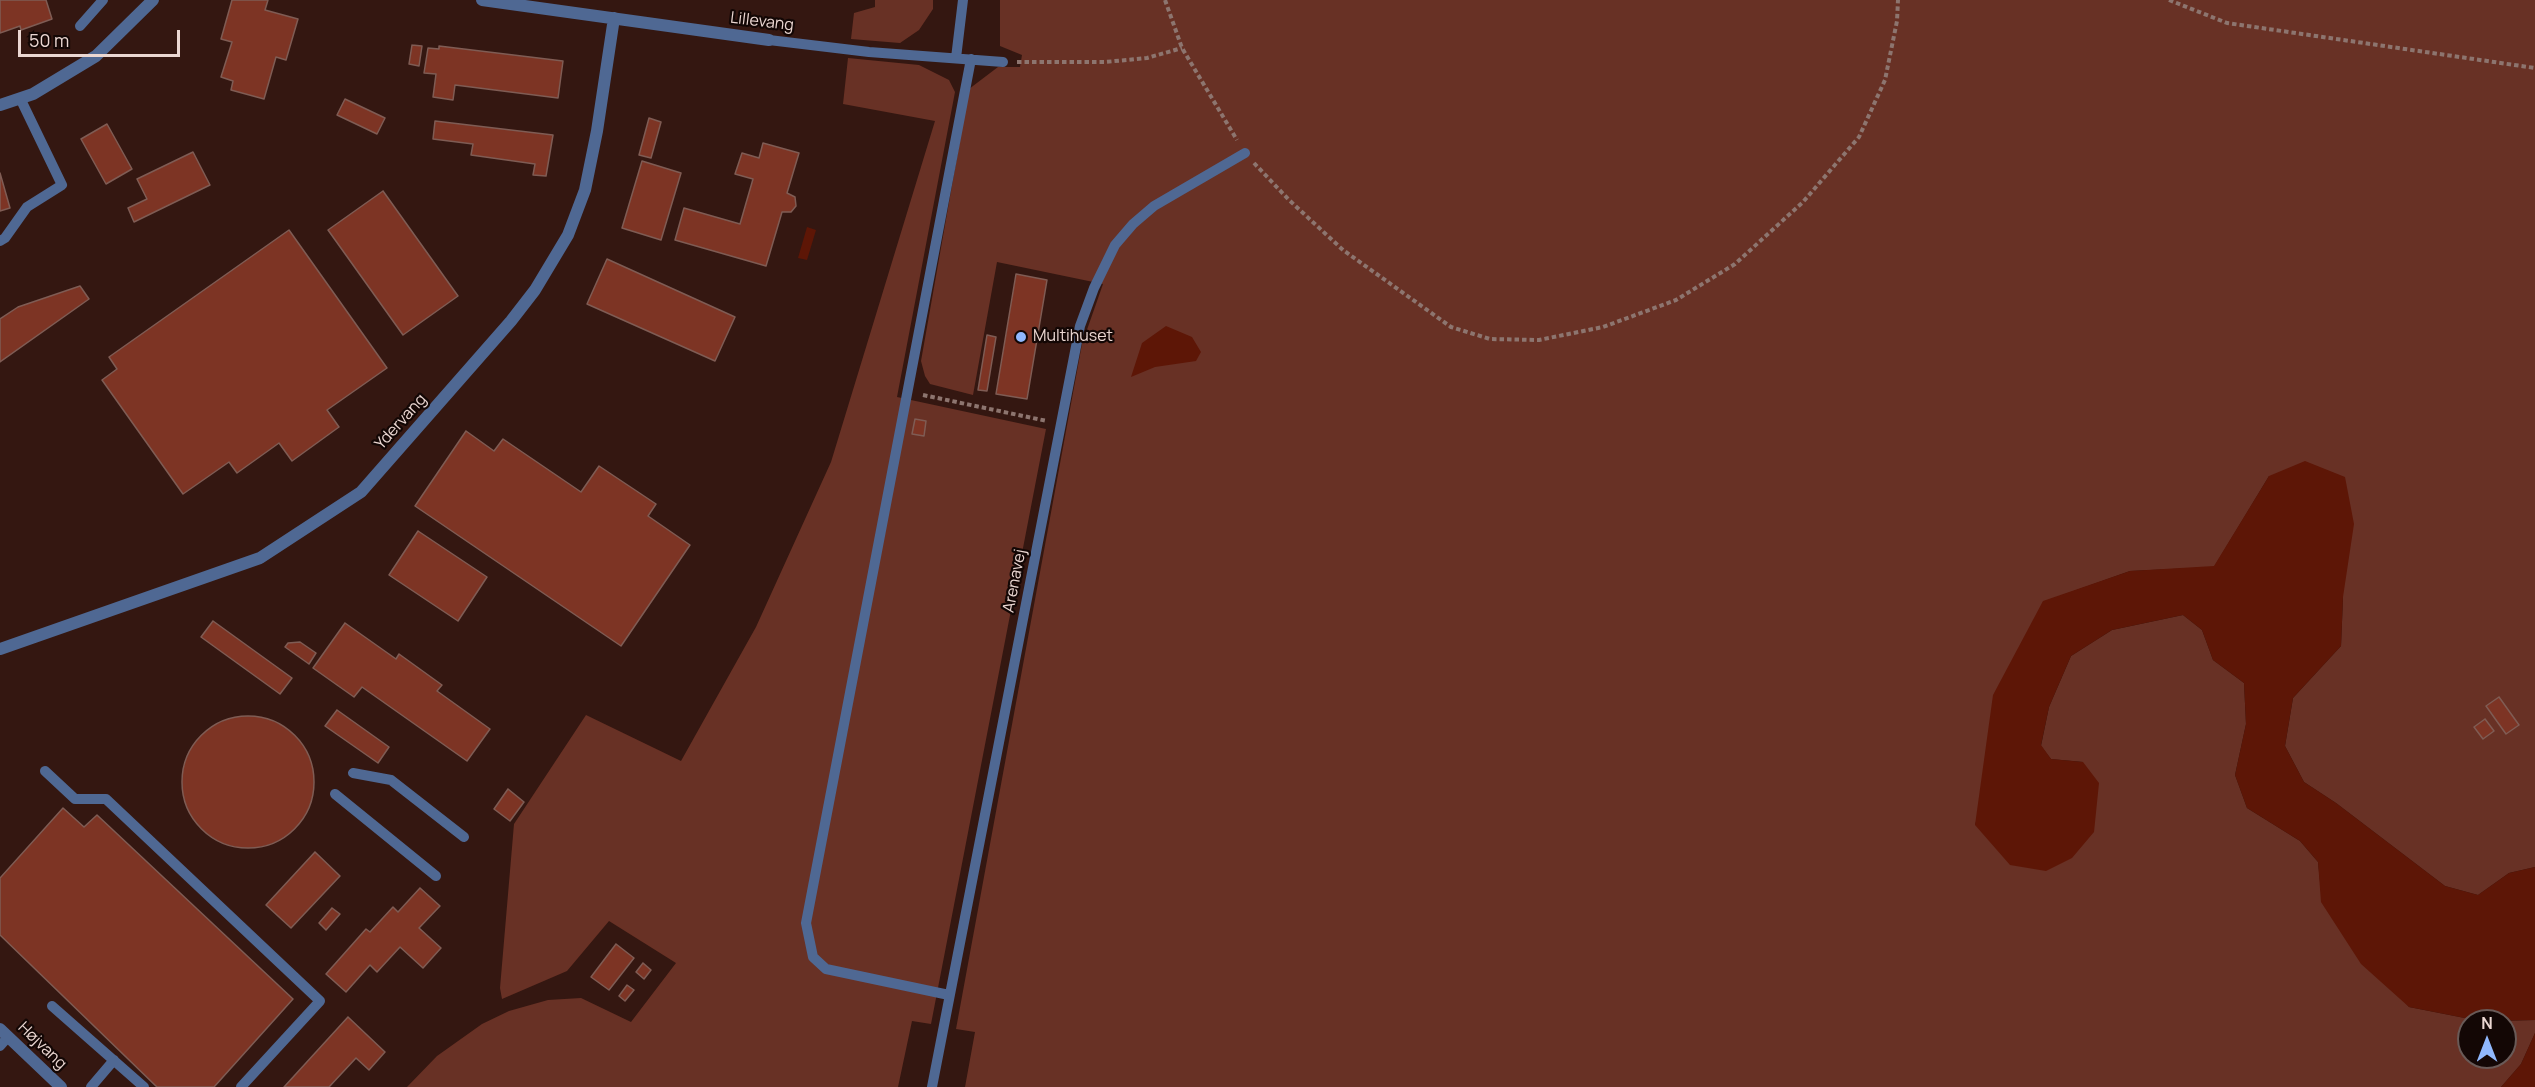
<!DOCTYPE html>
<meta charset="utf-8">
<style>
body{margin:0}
#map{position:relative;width:2535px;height:1087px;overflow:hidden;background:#341711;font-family:Manrope,sans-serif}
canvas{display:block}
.north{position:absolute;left:2457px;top:1009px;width:60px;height:60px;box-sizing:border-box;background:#130705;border:2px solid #695a57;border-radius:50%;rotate:0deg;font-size:16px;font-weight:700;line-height:24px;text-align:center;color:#ebd7d2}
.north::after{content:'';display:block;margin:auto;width:21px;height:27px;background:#90b8fd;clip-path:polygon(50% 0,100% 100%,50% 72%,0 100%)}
.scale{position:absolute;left:18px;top:30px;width:162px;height:27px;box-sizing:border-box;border:3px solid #ebd7d2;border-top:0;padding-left:8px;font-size:18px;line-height:21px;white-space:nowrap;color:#ebd7d2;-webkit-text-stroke:4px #130705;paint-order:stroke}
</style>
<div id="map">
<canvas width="2535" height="1087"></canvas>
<div class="north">N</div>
<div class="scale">50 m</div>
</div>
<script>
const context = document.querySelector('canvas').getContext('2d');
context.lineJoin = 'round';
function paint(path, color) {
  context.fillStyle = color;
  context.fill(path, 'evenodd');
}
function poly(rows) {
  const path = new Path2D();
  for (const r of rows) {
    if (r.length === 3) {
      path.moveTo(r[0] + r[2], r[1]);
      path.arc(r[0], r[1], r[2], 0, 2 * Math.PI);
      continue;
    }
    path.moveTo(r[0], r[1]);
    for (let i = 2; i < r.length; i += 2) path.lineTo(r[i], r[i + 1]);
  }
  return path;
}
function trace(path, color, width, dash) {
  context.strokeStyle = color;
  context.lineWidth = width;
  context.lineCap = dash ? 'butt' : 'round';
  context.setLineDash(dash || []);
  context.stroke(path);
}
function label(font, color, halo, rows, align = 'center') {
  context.font = font + ' Manrope,sans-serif';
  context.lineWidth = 4.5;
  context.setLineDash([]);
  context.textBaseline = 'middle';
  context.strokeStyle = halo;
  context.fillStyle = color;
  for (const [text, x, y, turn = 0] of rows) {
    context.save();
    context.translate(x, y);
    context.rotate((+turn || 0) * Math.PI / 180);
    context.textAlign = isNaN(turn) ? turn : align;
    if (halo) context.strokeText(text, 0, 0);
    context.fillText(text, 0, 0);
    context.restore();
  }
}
paint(poly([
 [875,0,933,0,933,9,919,30,900,43,851,39,854,13,875,7],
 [1000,0,2535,0,2535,867,2509,873,2478,895,2445,886,2336,803,2304,782,2285,746,2293,698,2341,646,2343,598,2269,476,2214,567,2130,571,2043,602,1975,825,2083,762,2051,759,2041,746,2049,707,2071,656,2112,630,2183,615,2202,630,2213,660,2244,683,2246,724,2235,775,2247,808,2300,841,2318,862,2322,902,2409,1007,2480,1021,2469,1021,2469,1057,2505,1057,2505,1021,2499,1021,2535,1020,2535,1033,2521,1064,2501,1087,965,1087,975,1032,956,1029,1082,344,1103,284,997,262,973,395,930,384,925,376,921,361,969,89,998,67,1020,67,1022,55,1000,46],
 [848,58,919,65,949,80,955,92,897,397,1046,429,931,1024,912,1021,898,1087,407,1087,437,1056,482,1024,509,1011,548,1000,581,998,631,1022,676,963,609,921,567,971,502,999,500,988,514,824,586,715,681,761,756,627,831,462,935,121,843,104]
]), '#683125');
paint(poly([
 [807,227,816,230,807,260,798,258],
 [1166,326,1192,337,1201,352,1196,361,1155,367,1131,377,1142,343],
 [2305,461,2345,477,2354,524,2343,597,2341,646,2293,698,2285,746,2304,782,2336,803,2445,886,2478,895,2509,873,2535,867,2535,1020,2480,1021,2409,1007,2361,964,2321,902,2318,862,2300,841,2247,808,2235,775,2246,724,2244,683,2213,660,2202,630,2183,615,2112,630,2071,656,2049,707,2041,745,2051,759,2083,762,2099,783,2094,832,2072,858,2046,871,2010,865,1975,825,1993,695,2043,601,2130,571,2214,566,2269,476],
 [2535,1033,2535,1087,2501,1087,2521,1064]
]), '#5d1606');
const building = poly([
 [0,0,46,0,52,19,21,30,20,26,0,33,0,0],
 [232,0,268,0,265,10,298,19,286,60,276,57,264,99,231,90,233,81,221,77,232,42,221,39,232,0],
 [412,45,422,46,419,66,409,64,412,45],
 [439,46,563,61,558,98,455,85,453,100,433,97,436,74,424,73,428,48,439,49,439,46],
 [345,99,385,118,377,134,337,115,345,99],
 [649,118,661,122,651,158,639,155,649,118],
 [435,121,553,135,546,176,533,175,535,164,471,155,473,144,433,139,435,121],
 [107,124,132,169,106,184,81,139,107,124],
 [763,143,799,153,787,193,795,197,796,206,791,212,782,212,766,266,675,240,684,208,740,224,753,179,735,174,742,153,759,158,763,143],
 [193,152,210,185,134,222,128,208,147,199,137,179,193,152],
 [642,161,681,173,661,240,622,228,642,161],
 [0,173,10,208,0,211,0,173],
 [383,191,458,296,403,335,328,230,383,191],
 [289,230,387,368,327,410,339,427,292,461,279,443,237,473,229,462,183,494,102,380,117,369,109,357,289,230],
 [607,259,735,317,715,361,587,304,607,259],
 [1016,274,1047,280,1027,399,996,394,1016,274],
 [80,286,89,299,0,362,0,319,18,307,80,286],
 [987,335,996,337,987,391,978,390,987,335],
 [915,419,926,421,924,436,912,434,915,419],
 [466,431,494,451,503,439,581,492,599,466,656,504,648,516,690,545,621,646,415,506,466,431],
 [418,531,487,577,458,621,389,575,418,531],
 [213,621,292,678,280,694,201,637,213,621],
 [345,623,396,659,399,654,442,685,437,691,490,729,467,761,362,687,354,697,313,668,345,623],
 [300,642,316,653,309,664,285,647,288,643,300,642],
 [2499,697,2519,725,2506,734,2486,706,2499,697],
 [337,710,389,747,378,763,325,726,337,710],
 [248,782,66],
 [2485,719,2494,731,2483,739,2474,727,2485,719],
 [508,789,524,802,510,821,494,809,508,789],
 [63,808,84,827,97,815,293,999,214,1087,157,1087,0,935,0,878,63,808],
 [315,852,340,876,291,928,266,905,315,852],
 [420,888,440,906,419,928,441,948,423,968,400,947,377,972,370,965,346,992,326,974,366,929,370,932,393,907,398,912,420,888],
 [332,908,340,914,326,930,319,923,332,908],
 [616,944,634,958,609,990,591,977,616,944],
 [643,963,651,970,644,979,636,972,643,963],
 [627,985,634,990,625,1001,619,996,627,985],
 [348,1017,385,1052,369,1070,356,1058,329,1087,284,1087,348,1017]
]);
paint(building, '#7d3424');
trace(building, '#7f5c54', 1.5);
trace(poly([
 [1165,0,1182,48,1237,140],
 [2169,0,2227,23,2535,68],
 [1017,62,1105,62,1147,58,1182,48],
 [1254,163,1289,200,1343,250,1451,327,1490,339,1539,340,1603,327,1676,300,1735,264,1803,202,1859,137,1885,80,1897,21,1898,0],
 [923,395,1047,421]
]), '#8d756f', 4, [4.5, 3]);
trace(poly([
 [80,26,103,0],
 [769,40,869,52,1003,62],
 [956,58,963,0],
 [0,241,5,238,27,207,62,185,20,98],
 [45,771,75,799,106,799,320,1001,241,1087],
 [353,773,391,780,464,837],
 [335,794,436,876],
 [949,995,826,969,813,957,806,923,971,59],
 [52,1006,144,1087],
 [0,1046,8,1037],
 [91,1087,114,1060],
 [932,1087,1080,326,1094,288,1115,245,1133,224,1154,206,1245,153]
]), '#4f6893', 10);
trace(poly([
 [482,0,769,40],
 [0,105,33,94,96,56,153,0],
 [0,649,260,558,361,492,511,321,535,290,568,235,585,190,597,131,614,18],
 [0,1029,61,1087]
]), '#4f6893', 12);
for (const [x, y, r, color] of [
 [1021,337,6,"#90b8fd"]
]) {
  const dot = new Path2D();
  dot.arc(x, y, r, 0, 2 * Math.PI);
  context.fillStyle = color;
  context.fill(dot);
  trace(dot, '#130705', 2);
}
label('16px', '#ebd7d2', '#130705', [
 ["Lillevang",762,22,7],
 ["Ydervang",401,422,-48],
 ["Arenavej",1015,581,-79],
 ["Højvang",42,1046,44]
]);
label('16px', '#ebd7d2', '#130705', [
 ["Multihuset",1033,337]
], 'left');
</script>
